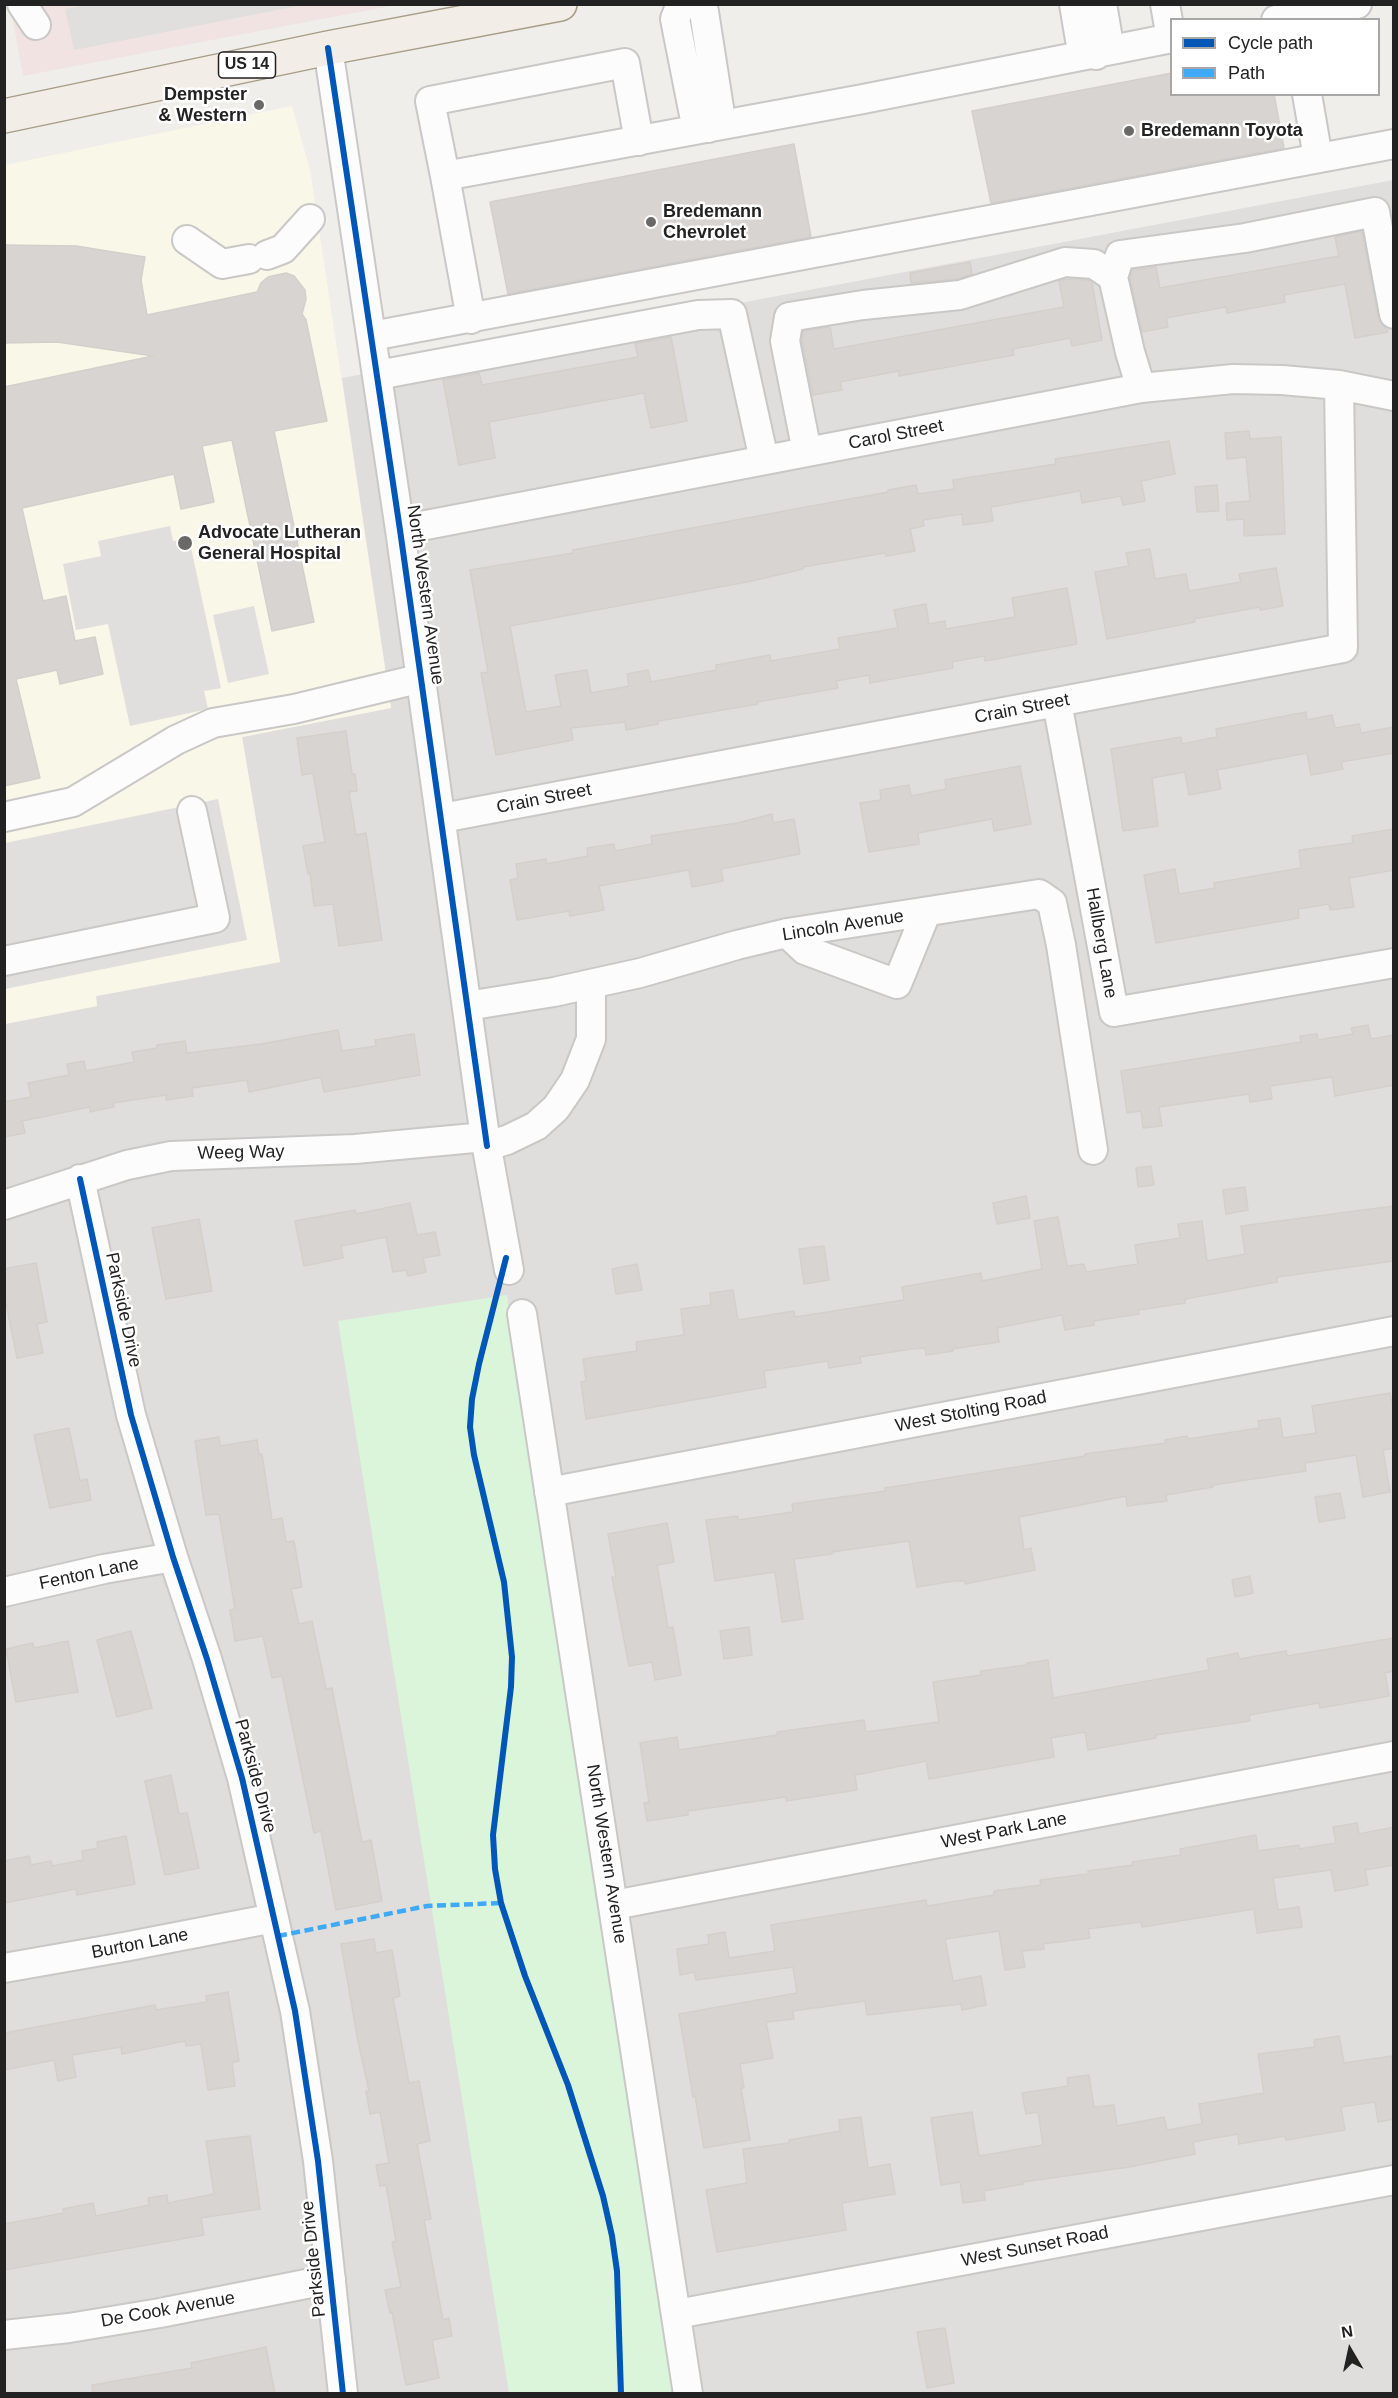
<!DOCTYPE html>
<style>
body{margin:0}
#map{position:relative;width:1398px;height:2398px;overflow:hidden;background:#f0eeeb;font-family:Helvetica,sans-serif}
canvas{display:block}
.frame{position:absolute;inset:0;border:6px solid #222;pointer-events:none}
.legend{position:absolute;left:1170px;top:18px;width:210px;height:78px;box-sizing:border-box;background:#fff;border:2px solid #a7a7a7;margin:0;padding:8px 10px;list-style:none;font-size:18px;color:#222}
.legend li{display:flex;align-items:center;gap:12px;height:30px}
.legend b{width:30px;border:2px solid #a7a7a7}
.north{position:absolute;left:1320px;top:2320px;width:60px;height:60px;-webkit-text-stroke:4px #fff;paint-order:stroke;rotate:351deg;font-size:16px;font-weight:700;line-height:24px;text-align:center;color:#222}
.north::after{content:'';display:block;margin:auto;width:21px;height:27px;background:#222;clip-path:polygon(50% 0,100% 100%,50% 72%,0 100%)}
</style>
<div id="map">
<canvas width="1398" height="2398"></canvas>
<div class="frame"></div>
<ul class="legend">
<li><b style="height:8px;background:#0057b8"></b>Cycle path</li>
<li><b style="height:8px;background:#3fa9f5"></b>Path</li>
</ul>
<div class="north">N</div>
</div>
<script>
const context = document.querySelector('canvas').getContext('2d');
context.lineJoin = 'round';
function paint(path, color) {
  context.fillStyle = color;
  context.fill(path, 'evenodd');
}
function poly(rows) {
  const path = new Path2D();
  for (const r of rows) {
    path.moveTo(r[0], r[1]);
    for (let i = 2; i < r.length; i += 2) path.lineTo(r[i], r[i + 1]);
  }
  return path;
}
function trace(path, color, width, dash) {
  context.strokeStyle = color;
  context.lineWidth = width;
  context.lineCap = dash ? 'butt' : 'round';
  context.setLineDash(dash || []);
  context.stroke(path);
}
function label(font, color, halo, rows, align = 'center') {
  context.font = font + ' Helvetica,sans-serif';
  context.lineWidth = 5;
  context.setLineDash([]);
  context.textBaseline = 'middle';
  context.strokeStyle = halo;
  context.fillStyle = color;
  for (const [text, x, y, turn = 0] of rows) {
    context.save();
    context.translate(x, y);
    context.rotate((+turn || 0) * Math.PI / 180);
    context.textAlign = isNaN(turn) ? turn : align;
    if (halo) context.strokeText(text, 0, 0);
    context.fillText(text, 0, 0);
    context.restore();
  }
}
paint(poly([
 [1393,180,1393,2393,5,2394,5,1024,97,1006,96,996,280,962,242,737,391,708,342,378]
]), '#dfdedc');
paint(poly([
 [10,4,396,5,23,76]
]), '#f1e3e1');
paint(poly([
 [292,106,310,170,391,708,242,737,280,962,96,996,97,1006,5,1024,5,165]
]), '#f8f7e8');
paint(poly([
 [507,1295,679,2393,509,2393,338,1321]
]), '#daf5da');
paint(poly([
 [87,5,87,4,303,5,74,50,65,9],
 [170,526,173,541,189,538,221,688,204,691,208,709,130,726,108,624,76,630,63,564,101,556,98,541],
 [254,606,269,674,228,683,213,615],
 [218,799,247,940,5,989,5,843]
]), '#e0dfde');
const building = poly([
 [1172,73,1172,94,1274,94,1284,148,991,203,972,111,1172,73],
 [794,144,811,237,508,294,490,202,794,144],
 [1362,231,1378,317,1388,332,1355,338,1345,284,1284,295,1285,302,1227,313,1226,307,1166,318,1168,327,1142,332,1130,278,1133,270,1156,267,1160,288,1339,256,1335,237,1362,231],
 [4,245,76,246,145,257,141,280,147,315,257,292,261,283,268,277,286,273,294,276,305,290,306,299,302,314,306,320,327,421,274,431,314,622,272,631,232,440,202,446,214,502,181,509,174,474,22,508,43,601,66,596,75,641,95,637,103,674,60,684,57,670,16,679,40,778,4,786,4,387,153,356,57,342,4,343,4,245],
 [970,262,972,274,957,279,911,283,910,273,970,262],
 [1067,279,1088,280,1092,282,1102,340,1072,346,1070,338,1013,349,1014,355,899,376,899,371,840,382,842,390,813,395,802,341,803,331,830,327,834,349,1064,307,1059,281,1067,279],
 [671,337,687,421,651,428,644,393,489,422,495,458,459,465,443,380,479,373,482,385,638,357,635,344,671,337],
 [1249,431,1250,439,1281,437,1285,534,1244,536,1244,519,1227,520,1226,503,1250,501,1246,457,1227,459,1225,433,1249,431],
 [1169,441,1175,474,1141,481,1145,501,1123,505,1121,496,1082,503,1080,491,991,507,993,521,963,525,962,514,923,520,924,526,910,529,915,551,886,556,885,553,803,567,803,569,752,581,510,626,526,712,561,706,555,675,587,670,591,693,629,686,627,674,648,670,651,682,716,670,716,665,770,655,771,661,840,649,838,638,898,628,894,610,926,604,929,624,945,621,946,629,1015,617,1012,598,1067,588,1077,644,985,661,984,656,952,662,953,668,870,683,869,675,836,681,838,688,757,702,758,704,658,721,658,724,626,730,625,722,571,728,573,740,496,755,481,673,488,672,470,570,573,553,573,550,888,492,888,490,916,485,918,494,954,489,953,480,1056,464,1055,459,1169,441],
 [1217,485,1219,511,1197,512,1195,487,1217,485],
 [1150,549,1155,579,1186,574,1189,591,1241,582,1239,574,1276,568,1283,606,1260,610,1260,607,1194,619,1195,622,1107,639,1095,572,1129,566,1126,553,1150,549],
 [1306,712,1307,720,1332,715,1335,728,1359,724,1361,733,1394,727,1394,753,1341,762,1343,769,1311,775,1307,753,1217,770,1221,789,1189,795,1185,772,1152,778,1158,826,1123,831,1111,749,1181,737,1182,744,1217,737,1216,729,1306,712],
 [346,731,352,774,355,774,357,791,349,792,356,835,366,833,382,940,339,946,333,904,314,906,310,873,308,874,303,846,325,842,313,773,302,775,297,738,346,731],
 [1020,766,1031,824,994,831,992,819,918,833,919,844,869,852,860,803,881,800,880,790,909,785,911,796,946,789,945,780,1020,766],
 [772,814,773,823,794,819,800,854,721,869,723,881,692,887,689,870,599,886,604,910,570,916,569,911,517,920,510,880,518,878,516,864,546,859,546,864,588,856,587,848,614,844,615,851,652,844,651,836,737,823,772,814],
 [1394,829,1394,870,1349,878,1354,907,1330,910,1329,904,1298,909,1299,918,1156,943,1144,875,1175,869,1179,894,1215,888,1214,883,1301,868,1299,850,1353,843,1352,836,1394,829],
 [1368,1025,1371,1039,1394,1035,1394,1085,1335,1096,1332,1077,1270,1086,1272,1099,1250,1102,1249,1094,1159,1107,1162,1126,1143,1128,1141,1111,1127,1113,1121,1071,1301,1042,1300,1036,1317,1034,1318,1040,1353,1034,1351,1028,1368,1025],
 [338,1030,342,1051,376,1046,375,1040,414,1034,420,1075,324,1092,321,1077,249,1092,247,1080,192,1088,193,1096,166,1100,166,1095,113,1103,114,1107,90,1112,90,1107,22,1121,25,1133,4,1137,4,1102,31,1097,28,1083,69,1075,67,1064,84,1061,86,1071,134,1062,132,1052,157,1048,157,1045,185,1041,187,1053,261,1044,338,1030],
 [1151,1166,1154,1185,1138,1187,1136,1168,1151,1166],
 [1245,1187,1248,1210,1226,1214,1223,1190,1245,1187],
 [1026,1196,1030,1218,997,1224,993,1203,1026,1196],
 [410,1203,417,1235,435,1232,440,1255,423,1258,426,1272,408,1276,406,1270,393,1272,386,1237,341,1246,343,1258,304,1266,295,1221,355,1210,356,1214,410,1203],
 [1394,1206,1394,1261,1277,1277,1277,1282,1185,1299,1185,1303,1138,1310,1139,1314,1094,1321,1094,1325,1065,1330,1062,1315,997,1328,999,1342,952,1349,953,1351,926,1355,925,1348,911,1349,860,1357,861,1363,829,1368,828,1361,764,1371,766,1387,586,1419,581,1382,586,1381,583,1359,637,1351,636,1342,684,1335,681,1309,711,1305,710,1293,733,1290,738,1320,794,1311,795,1317,904,1300,902,1287,981,1273,982,1281,1042,1269,1034,1221,1058,1217,1067,1266,1084,1264,1086,1272,1138,1264,1135,1245,1180,1238,1178,1224,1202,1221,1207,1261,1245,1254,1241,1226,1394,1206],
 [199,1219,212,1291,166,1299,152,1228,199,1219],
 [824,1246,829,1280,804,1284,799,1249,824,1246],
 [36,1263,47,1322,37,1324,43,1353,17,1358,4,1293,4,1269,36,1263],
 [637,1264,642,1290,616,1294,612,1269,637,1264],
 [1390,1393,1394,1415,1394,1448,1383,1450,1390,1492,1363,1497,1356,1455,1305,1463,1306,1471,1213,1485,1213,1487,1166,1495,1167,1501,1127,1506,1126,1496,1019,1517,1024,1550,1031,1548,1035,1570,965,1584,965,1581,954,1581,917,1587,909,1541,832,1552,832,1554,794,1559,803,1619,782,1622,775,1572,715,1581,706,1520,738,1516,738,1520,793,1512,792,1504,885,1491,885,1488,1085,1456,1085,1454,1166,1443,1165,1440,1187,1436,1188,1439,1259,1428,1258,1421,1280,1418,1283,1438,1316,1433,1312,1406,1390,1393],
 [69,1428,80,1481,87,1479,91,1500,50,1508,34,1435,69,1428],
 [219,1437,220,1446,257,1440,259,1455,262,1454,272,1520,282,1518,286,1542,294,1541,302,1587,291,1589,299,1624,312,1621,326,1689,332,1688,362,1842,371,1840,382,1901,336,1910,321,1831,314,1833,282,1676,272,1678,263,1636,235,1641,230,1610,235,1609,219,1514,206,1515,195,1441,219,1437],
 [1340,1493,1345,1518,1319,1522,1315,1497,1340,1493],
 [667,1523,674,1562,657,1565,668,1628,673,1627,681,1675,655,1680,652,1662,629,1666,612,1577,616,1577,608,1534,667,1523],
 [1250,1576,1253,1593,1235,1597,1232,1580,1250,1576],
 [749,1627,752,1655,724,1659,720,1631,749,1627],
 [131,1631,152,1708,117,1717,97,1640,131,1631],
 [1394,1638,1394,1671,1385,1673,1389,1696,1320,1708,1319,1703,1249,1715,1250,1721,1156,1735,1156,1738,1088,1750,1085,1732,1051,1738,1054,1757,929,1779,926,1761,855,1775,857,1790,786,1801,786,1797,688,1811,688,1815,647,1821,644,1803,649,1802,640,1743,677,1737,679,1750,777,1735,777,1732,864,1720,866,1732,939,1722,933,1682,981,1675,981,1671,1027,1665,1027,1663,1048,1660,1053,1698,1209,1670,1207,1659,1238,1653,1239,1659,1286,1651,1287,1656,1394,1638],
 [68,1641,78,1692,16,1702,6,1649,33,1643,34,1648,68,1641],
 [171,1775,179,1814,187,1813,199,1868,165,1875,145,1781,171,1775],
 [1357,1823,1359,1834,1394,1827,1394,1865,1365,1870,1368,1885,1335,1891,1331,1870,1273,1878,1278,1910,1299,1907,1302,1927,1257,1933,1254,1909,1142,1927,1141,1922,1088,1929,1090,1938,1043,1944,1044,1949,1022,1951,1025,1967,1005,1970,999,1931,945,1939,953,1981,981,1976,986,2005,962,2010,961,2004,867,2015,865,2001,793,2011,794,2019,766,2022,773,2058,740,2064,744,2088,741,2088,750,2140,704,2148,695,2096,693,2097,679,2014,797,1993,793,1967,696,1980,694,1972,680,1975,677,1949,709,1944,708,1935,725,1932,729,1958,775,1951,771,1925,926,1900,927,1906,994,1895,994,1891,1041,1885,1040,1880,1088,1874,1088,1871,1133,1865,1132,1862,1181,1855,1180,1849,1256,1835,1258,1851,1299,1845,1299,1849,1336,1843,1333,1827,1357,1823],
 [126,1836,135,1884,77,1895,76,1889,4,1903,4,1861,29,1856,31,1865,51,1861,52,1866,83,1860,82,1851,98,1848,97,1842,126,1836],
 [374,1939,376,1953,392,1950,400,1996,393,1998,409,2083,419,2081,430,2141,417,2144,431,2219,424,2220,443,2320,449,2318,452,2336,432,2340,439,2378,406,2385,392,2312,390,2313,385,2290,401,2287,392,2242,396,2241,386,2185,380,2186,376,2165,389,2163,380,2112,370,2114,366,2091,369,2091,358,2041,341,1944,374,1939],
 [228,1992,239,2061,232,2063,235,2086,208,2090,201,2044,186,2046,185,2041,122,2054,121,2047,72,2055,76,2077,58,2081,54,2060,4,2070,4,2033,155,2005,156,2010,207,2002,206,1996,228,1992],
 [1339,2036,1344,2063,1392,2056,1394,2119,1378,2122,1375,2102,1341,2107,1345,2130,1286,2140,1285,2136,1239,2144,1238,2134,1193,2142,1195,2154,1129,2167,1023,2182,1023,2184,984,2191,985,2200,963,2203,960,2182,941,2185,931,2118,972,2112,979,2156,1043,2145,1038,2112,1026,2114,1022,2093,1068,2086,1067,2078,1089,2075,1094,2107,1114,2105,1117,2126,1164,2117,1167,2130,1202,2124,1199,2104,1264,2093,1258,2054,1315,2047,1314,2040,1339,2036],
 [861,2117,868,2168,890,2164,895,2194,842,2203,846,2230,717,2252,706,2190,747,2183,743,2149,789,2143,789,2140,840,2131,839,2120,861,2117],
 [250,2136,260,2209,201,2218,204,2235,4,2270,4,2224,64,2213,63,2209,93,2203,96,2216,149,2205,148,2198,167,2195,168,2203,214,2194,206,2141,250,2136],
 [945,2328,954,2383,927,2388,917,2332,945,2328],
 [266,2347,275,2394,93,2394,92,2385,192,2368,191,2363,266,2347]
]);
paint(building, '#d7d4d2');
trace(building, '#d3d0cc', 1.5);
const minor = poly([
 [22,4,36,25],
 [681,4,675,19,694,115,708,128],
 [701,4,704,12,719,108,708,128],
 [1074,4,1080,40,1096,55],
 [1165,4,1171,38],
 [1276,20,1357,4],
 [328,48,400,530,485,1137,509,1270],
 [1096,55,1107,33,1102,4],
 [1307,94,1318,158],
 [445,176,430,101,625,63,639,141],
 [187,240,222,264,249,259],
 [267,255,283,249,310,219],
 [1113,277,1120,255,1245,238,1375,212,1394,314],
 [471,319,445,176,863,99,1172,38],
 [372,336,1394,144],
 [378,375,698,315,732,314,764,460],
 [807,452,785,341,789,317,863,305,960,295,1065,262,1094,264,1113,277,1130,352,1141,388],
 [400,530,1141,388,1233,379,1282,380,1339,385,1394,396],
 [1057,702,1114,1012,1394,963],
 [4,817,73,802,176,740,213,723,294,709,422,678],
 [442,818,1343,648,1339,385],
 [787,933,805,950,897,984,926,913],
 [4,961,215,918,192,811],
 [467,1006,554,992,640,973,737,945,787,933,1039,894,1052,903,1061,945,1093,1150],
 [487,1146,507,1140,536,1126,556,1108,575,1080,591,1039,591,984],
 [80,1179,131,1415,173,1557,207,1659,242,1778,295,2011,318,2161,343,2394],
 [4,1205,127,1165,171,1156,355,1149,485,1137],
 [522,1314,688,2394],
 [549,1492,1394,1331],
 [4,1592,104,1569,173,1557],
 [614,1905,1394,1756],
 [4,1968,124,1947,274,1918],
 [677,2314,1394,2180],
 [4,2335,69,2328,160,2313,331,2279]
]);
const major = poly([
 [4,116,328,48,560,4]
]);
trace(minor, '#c9c8c7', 32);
trace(major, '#a79c86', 36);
trace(minor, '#fdfcfc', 28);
trace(major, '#f3ede7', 33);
trace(poly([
 [278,1936,427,1906,501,1903]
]), '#3fa9f5', 4.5, [9, 4.5]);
trace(poly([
 [328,48,400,530,487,1146],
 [80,1179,131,1415,173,1557,207,1659,242,1778,295,2011,318,2161,343,2394],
 [506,1258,479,1364,472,1399,470,1427,474,1455,504,1582,512,1657,511,1687,493,1835,495,1869,501,1903,525,1976,568,2085,603,2196,612,2236,617,2271,621,2394]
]), '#0057b8', 6);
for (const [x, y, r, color] of [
 [259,105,6,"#6a6968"],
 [1129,131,6,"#6a6968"],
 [651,222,6,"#6a6968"],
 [185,543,8,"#6a6968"]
]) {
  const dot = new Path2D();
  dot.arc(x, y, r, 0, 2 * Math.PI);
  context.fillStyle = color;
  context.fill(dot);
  trace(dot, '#fff', 2);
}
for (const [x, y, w] of [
 [247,65,57]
]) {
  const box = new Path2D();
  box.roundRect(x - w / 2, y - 13, w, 26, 4.5);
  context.fillStyle = '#fff';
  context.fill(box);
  trace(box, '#222', 1.5);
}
label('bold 16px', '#222', null, [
 ["US 14",247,65]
]);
label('bold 18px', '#222', '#fff', [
 ["Dempster",247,95,"right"],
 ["& Western",247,116,"right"],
 ["Bredemann Toyota",1141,131],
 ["Bredemann",663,212],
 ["Chevrolet",663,233],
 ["Advocate Lutheran",198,533],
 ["General Hospital",198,554]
], 'left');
label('18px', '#222', '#fff', [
 ["Carol Street",896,435,-11],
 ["North Western Avenue",425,595,82],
 ["Crain Street",1022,709,-11],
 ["Crain Street",544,799,-11],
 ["Lincoln Avenue",843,926,-9],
 ["Hallberg Lane",1101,943,80],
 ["Weeg Way",241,1153,-1],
 ["Parkside Drive",123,1310,78],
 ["West Stolting Road",971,1412,-11],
 ["Fenton Lane",89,1574,-12],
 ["Parkside Drive",255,1776,75],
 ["West Park Lane",1004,1831,-11],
 ["North Western Avenue",606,1854,81],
 ["Burton Lane",140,1944,-11],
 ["West Sunset Road",1035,2247,-11],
 ["Parkside Drive",314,2259,-96],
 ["De Cook Avenue",168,2310,-10]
]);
</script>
